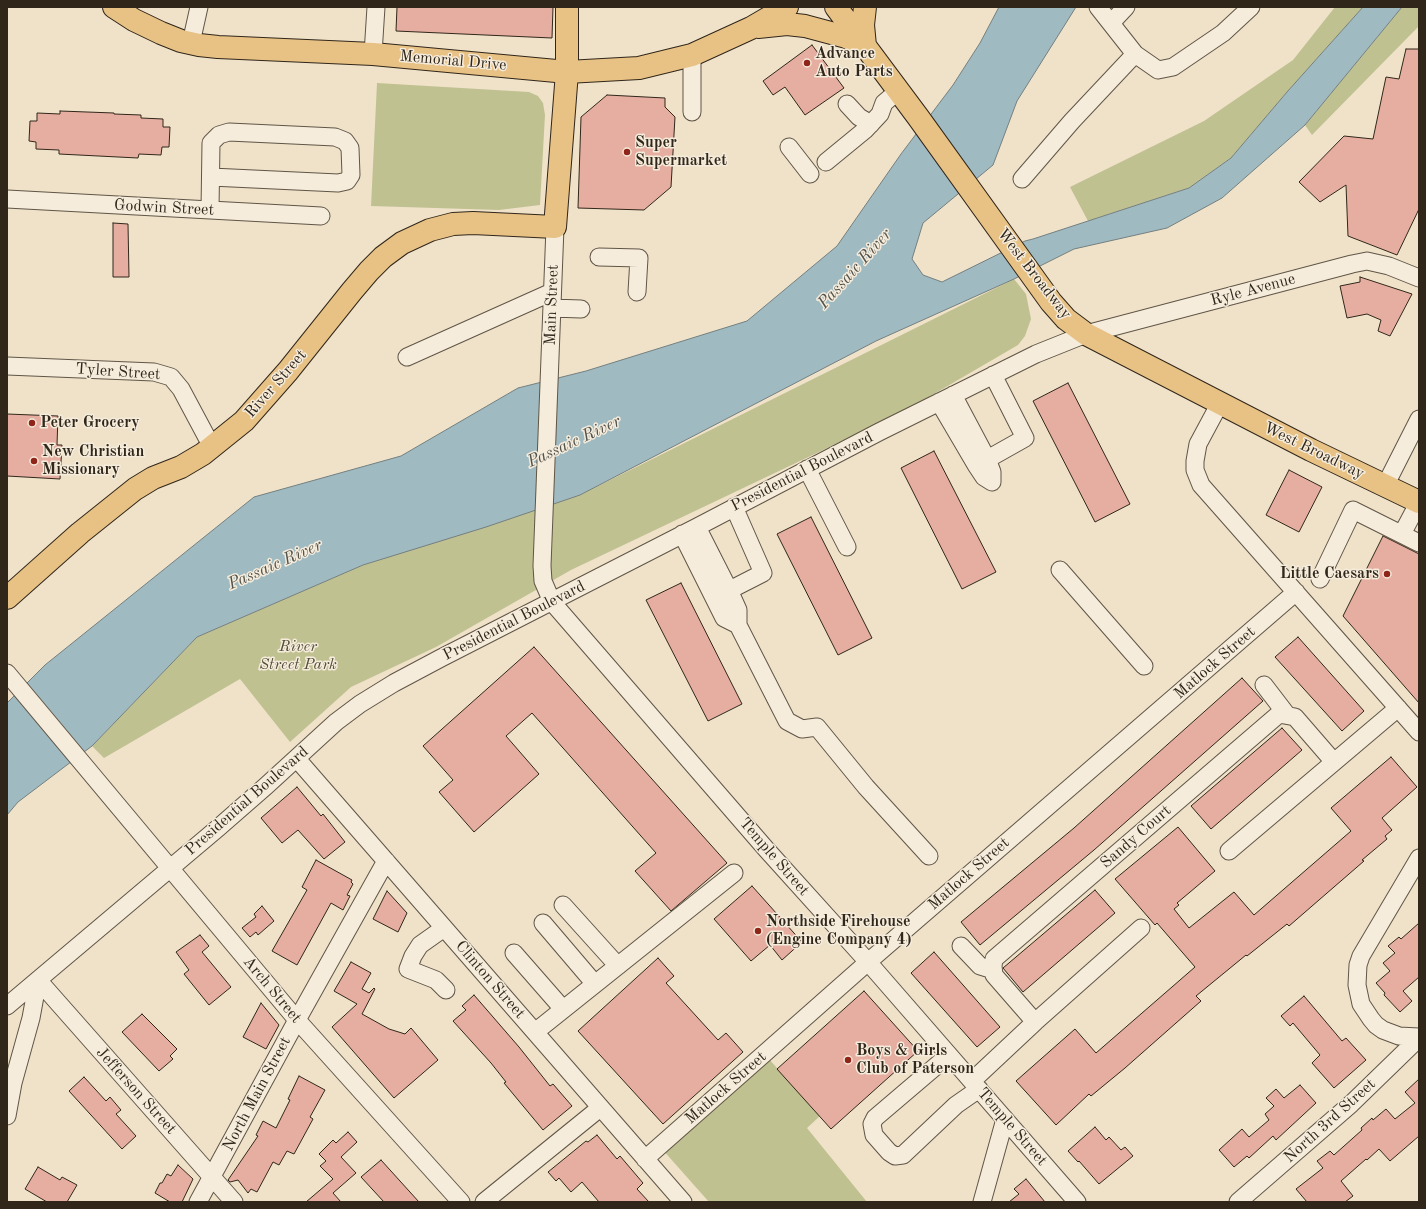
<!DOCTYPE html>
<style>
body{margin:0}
#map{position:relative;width:1426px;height:1209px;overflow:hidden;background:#efe2c9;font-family:"Old Standard TT",serif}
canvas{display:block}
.frame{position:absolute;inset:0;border:8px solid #30261a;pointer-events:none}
</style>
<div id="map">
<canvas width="1426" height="1209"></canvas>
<div class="frame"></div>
</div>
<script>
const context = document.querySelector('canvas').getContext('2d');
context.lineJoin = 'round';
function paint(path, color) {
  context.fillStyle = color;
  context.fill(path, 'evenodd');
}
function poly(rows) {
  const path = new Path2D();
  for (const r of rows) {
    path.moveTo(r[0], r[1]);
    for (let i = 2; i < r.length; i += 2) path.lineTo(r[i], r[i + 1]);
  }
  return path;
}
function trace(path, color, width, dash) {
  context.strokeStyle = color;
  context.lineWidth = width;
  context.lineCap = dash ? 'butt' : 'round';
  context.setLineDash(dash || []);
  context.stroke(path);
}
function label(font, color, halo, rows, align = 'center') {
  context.font = font + ' "Old Standard TT",serif';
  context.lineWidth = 3;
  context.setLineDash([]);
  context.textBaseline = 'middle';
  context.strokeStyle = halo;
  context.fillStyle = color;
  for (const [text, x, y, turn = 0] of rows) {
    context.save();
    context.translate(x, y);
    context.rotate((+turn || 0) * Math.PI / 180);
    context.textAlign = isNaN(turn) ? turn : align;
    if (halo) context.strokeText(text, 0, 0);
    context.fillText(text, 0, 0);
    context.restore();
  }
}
paint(poly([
 [1335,7,1363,7,1287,92,1231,158,1189,188,1088,221,1070,187,1204,121,1293,60],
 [1402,7,1419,7,1419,26,1312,135,1305,125],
 [377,83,529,92,538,96,543,103,545,115,540,205,499,210,371,206],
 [1014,279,1026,294,1031,319,1025,336,1018,345,903,412,571,570,436,647,351,687,290,742,240,679,104,758,92,746,197,637,363,565,580,495],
 [768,1058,820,1116,807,1128,867,1202,709,1202,662,1149]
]), '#c0c191');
const water = poly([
 [999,7,1076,7,1017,101,993,165,923,223,912,259,923,275,942,282,1025,241,1033,239,1189,188,1231,158,1287,92,1363,7,1402,7,1305,125,1222,198,1167,228,1074,249,1014,279,876,341,580,495,486,527,363,565,197,637,92,746,18,802,7,815,7,703,45,665,254,497,401,456,518,388,586,371,747,321,837,246,901,154,953,85,980,43,999,7]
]);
paint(water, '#a0bac2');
trace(water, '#737f7f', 1);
const building = poly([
 [397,7,553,7,552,38,396,31,397,7],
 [812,45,844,88,805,115,785,87,773,95,763,81,812,45],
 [1406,49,1419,49,1419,209,1397,255,1348,236,1346,185,1320,202,1299,182,1344,136,1373,139,1386,77,1399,79,1406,49],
 [607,95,665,98,665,107,675,117,671,187,644,210,578,208,581,117,607,95],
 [60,111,114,113,114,114,141,115,141,118,163,119,163,127,170,127,169,147,162,147,161,155,139,154,138,158,59,154,59,150,36,149,36,142,29,141,30,121,37,121,37,113,60,114,60,111],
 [113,223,128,224,129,277,113,277,113,223],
 [1360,277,1412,294,1390,336,1378,331,1381,320,1367,314,1347,318,1340,286,1360,282,1360,277],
 [1068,383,1130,504,1095,522,1033,401,1068,383],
 [7,414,58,416,57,445,62,445,60,479,7,476,7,414],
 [934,451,996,572,962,589,901,468,934,451],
 [1289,470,1322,487,1299,532,1266,515,1289,470],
 [811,517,872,638,838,655,777,534,811,517],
 [1383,536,1419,554,1419,703,1343,616,1383,536],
 [681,583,742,704,708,721,646,600,681,583],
 [1298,637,1364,711,1342,731,1275,657,1298,637],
 [534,647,727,863,671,911,635,871,656,853,532,713,506,736,539,774,474,832,439,792,453,780,423,746,534,647],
 [1242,678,1263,701,1094,850,980,945,961,922,1074,828,1242,678],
 [1282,728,1302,750,1211,829,1191,806,1282,728],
 [1391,757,1417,787,1382,818,1392,830,1385,836,1387,839,1362,860,1364,861,1289,926,1287,924,1247,956,1246,955,1196,996,1201,1001,1125,1068,1091,1096,1089,1094,1056,1125,1016,1081,1075,1029,1096,1053,1195,967,1157,923,1155,925,1115,879,1178,827,1215,871,1177,903,1179,905,1174,909,1189,928,1234,892,1254,915,1351,831,1331,808,1391,757],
 [297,787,321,816,323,814,345,842,324,859,298,830,282,843,261,818,297,787],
 [316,860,352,880,351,882,353,884,347,895,350,896,343,910,331,903,297,965,272,951,307,890,302,887,316,860],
 [752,886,802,942,782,960,770,945,751,961,714,919,752,886],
 [1095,890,1115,913,1023,992,1003,968,1095,890],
 [387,891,407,913,398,932,373,919,387,891],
 [262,906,274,921,258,935,256,932,250,937,242,928,256,917,254,914,262,906],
 [1419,923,1419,977,1403,991,1412,1001,1400,1012,1384,995,1385,993,1376,983,1390,971,1383,963,1395,953,1388,946,1399,937,1401,939,1419,923],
 [200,935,209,946,202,952,231,987,209,1005,184,974,189,970,176,952,200,935],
 [934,952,1000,1027,977,1047,911,973,934,952],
 [658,958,674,976,666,983,718,1040,726,1033,743,1052,663,1124,578,1031,658,958],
 [351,962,371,973,362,989,369,993,374,988,375,989,362,1014,389,1029,405,1034,411,1028,438,1060,394,1098,332,1027,357,1004,334,991,351,962],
 [864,991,918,1051,831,1129,777,1069,864,991],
 [474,995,519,1047,550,1086,553,1084,572,1106,543,1130,504,1083,506,1082,491,1063,453,1021,466,1010,462,1006,474,995],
 [1304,996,1342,1041,1346,1038,1366,1060,1334,1088,1312,1063,1320,1055,1293,1023,1290,1026,1281,1016,1304,996],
 [261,1003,279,1025,266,1049,243,1037,261,1003],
 [142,1014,177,1049,170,1056,173,1059,159,1071,122,1032,142,1014],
 [299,1076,325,1090,310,1117,313,1119,294,1154,287,1151,279,1165,273,1162,257,1192,251,1189,248,1193,238,1180,230,1182,228,1180,258,1136,256,1135,263,1121,276,1128,290,1100,288,1099,299,1076],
 [84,1077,106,1101,110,1097,121,1110,116,1114,136,1136,122,1149,69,1091,84,1077],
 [1419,1079,1419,1136,1390,1161,1379,1149,1367,1160,1366,1159,1341,1181,1353,1196,1345,1202,1307,1202,1296,1189,1323,1168,1317,1161,1330,1151,1334,1155,1362,1130,1361,1128,1372,1118,1373,1120,1386,1109,1395,1119,1415,1103,1405,1092,1419,1079],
 [1300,1085,1316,1103,1276,1140,1273,1136,1249,1158,1247,1156,1234,1167,1219,1150,1242,1129,1249,1137,1269,1120,1265,1114,1274,1106,1266,1098,1276,1089,1284,1098,1300,1085],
 [1095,1127,1106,1140,1109,1137,1121,1150,1125,1147,1133,1156,1099,1184,1079,1161,1078,1162,1068,1151,1095,1127],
 [348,1132,357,1142,341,1157,356,1173,333,1193,341,1202,306,1202,333,1179,320,1166,326,1161,319,1154,333,1140,336,1143,348,1132],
 [597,1135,617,1159,620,1156,643,1183,637,1189,649,1202,599,1202,582,1182,571,1192,559,1178,556,1181,548,1172,586,1141,588,1142,597,1135],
 [381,1160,419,1202,384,1202,361,1177,381,1160],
 [178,1165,193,1179,182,1202,170,1202,155,1193,160,1183,162,1183,167,1174,171,1176,178,1165],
 [38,1167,60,1180,62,1177,77,1185,67,1202,47,1202,25,1189,38,1167],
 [1026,1179,1045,1202,1009,1202,1019,1194,1014,1189,1026,1179]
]);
paint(building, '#e6aea1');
trace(building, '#30261a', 1);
const minor = poly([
 [1098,7,1135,54,1158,70,1173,67,1223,33,1251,7],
 [1111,23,1126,7],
 [191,43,199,7],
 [373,54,376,7],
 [847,104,859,117,871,124],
 [692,112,692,55],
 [789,147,810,174],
 [826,162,865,130,880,114,884,103,898,91],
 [1022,179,1072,121,1135,54],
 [7,199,321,216],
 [210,210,211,143,219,135,229,132,335,137,345,141,350,148,351,175,347,181,338,183,211,177],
 [555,227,542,566,543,581,552,602,766,849,868,962,1077,1202],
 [599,257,639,258,637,292],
 [552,308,581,309],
 [407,357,552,292],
 [7,366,154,372,171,377,181,389,212,447],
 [939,402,976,465,984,477,992,482,992,472,987,459,953,395],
 [1220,403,1198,444,1195,461,1195,470,1201,485,1419,732],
 [977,465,1025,438,993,375],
 [807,469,847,547],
 [1385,486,1419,419],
 [697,527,729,590,738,610,738,625,787,721,802,729,817,727,866,787,929,856],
 [682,534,724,618,738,625],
 [1402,534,1419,502],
 [1060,570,1144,666],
 [1320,579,1353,510,1419,543],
 [714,598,763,573,734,507],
 [7,673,297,1020,461,1202],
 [1264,685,1287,715],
 [297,759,683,1202],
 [1229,851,1398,708],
 [1419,858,1361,956,1358,965,1357,985,1361,1004,1371,1019,1376,1025,1383,1030,1399,1036,1419,1037],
 [563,905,618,966],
 [543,923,595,984],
 [444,928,420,945,413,956,408,969,436,980,446,990],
 [961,946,980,966,993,970],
 [514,953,563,1009],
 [38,980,234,1202],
 [7,1006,218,828,266,786,336,722,360,704,394,683,441,658,697,527,879,432,1036,354,1086,334,1352,264,1367,261,1389,266,1419,278],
 [1035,1022,994,975,993,966,994,959,1279,714,1295,717,1334,762],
 [535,1032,734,873],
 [949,1055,875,1118,872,1124,874,1135,889,1152,895,1156,903,1155,956,1105,979,1089],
 [972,1081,1035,1022,1141,928],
 [7,1116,13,1083,31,1018,38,980],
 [645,1159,868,962,1296,592],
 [198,1202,297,1020,386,861],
 [484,1202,600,1108],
 [982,1202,1005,1119],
 [1238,1202,1351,1104,1419,1038]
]);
const major = poly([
 [114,7,134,20,161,33,181,41,199,45,218,47,373,54,567,72,639,68,692,55,751,28,787,7],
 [836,7,918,117,1051,302,1066,319,1086,334,1311,450,1419,502],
 [758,27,787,24,805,26,846,37,864,46],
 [865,46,863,25,865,7],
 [7,598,80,533,135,489,153,478,181,467,203,454,244,421,288,371,352,291,369,271,383,257,402,243,430,230,453,224,473,223,555,227,567,72,567,7]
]);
trace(minor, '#605546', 19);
trace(major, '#30261a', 24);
trace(minor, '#f5ecdc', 17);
trace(major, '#e8c184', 22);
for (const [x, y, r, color] of [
 [807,63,4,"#8f2418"],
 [627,152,4,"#8f2418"],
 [32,423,4,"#8f2418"],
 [34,461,4,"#8f2418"],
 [1387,574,4,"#8f2418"],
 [758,931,4,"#8f2418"],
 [848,1060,4,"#8f2418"]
]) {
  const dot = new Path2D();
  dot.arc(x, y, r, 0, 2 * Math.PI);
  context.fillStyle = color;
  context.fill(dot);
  trace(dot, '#f5ecdc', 1.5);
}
label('bold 16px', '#30261a', '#f5ecdc', [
 ["Advance",815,54],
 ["Auto Parts",815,72],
 ["Super",635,143],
 ["Supermarket",635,161],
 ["Peter Grocery",40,423],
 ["New Christian",42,452],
 ["Missionary",42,470],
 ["Little Caesars",1379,574,"right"],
 ["Northside Firehouse",766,922],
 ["(Engine Company 4)",766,940],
 ["Boys & Girls",856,1051],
 ["Club of Paterson",856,1069]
], 'left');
label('16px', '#30261a', '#f5ecdc', [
 ["Memorial Drive",453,61,5],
 ["Godwin Street",164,208,3],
 ["West Broadway",1034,274,52],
 ["Ryle Avenue",1253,290,-15],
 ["Main Street",552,305,-88],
 ["Tyler Street",118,372,4],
 ["River Street",276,384,-49],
 ["West Broadway",1314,451,26],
 ["Presidential Boulevard",802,472,-27],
 ["Presidential Boulevard",514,621,-27],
 ["Matlock Street",1215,663,-41],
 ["Presidential Boulevard",247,801,-41],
 ["Sandy Court",1136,837,-41],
 ["Temple Street",774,857,49],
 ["Matlock Street",969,874,-41],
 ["Clinton Street",490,980,49],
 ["Arch Street",272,990,50],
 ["Matlock Street",726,1088,-41],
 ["Jefferson Street",136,1091,48],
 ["North Main Street",257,1094,-62],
 ["North 3rd Street",1330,1121,-42],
 ["Temple Street",1012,1127,49]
]);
label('italic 16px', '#544d38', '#f5ecdc', [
 ["River",298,647],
 ["Street Park",298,665]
]);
label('italic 17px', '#52524c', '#f5ecdc', [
 ["Passaic River",855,269,-48],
 ["Passaic River",574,442,-25],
 ["Passaic River",275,565,-24]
]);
</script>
